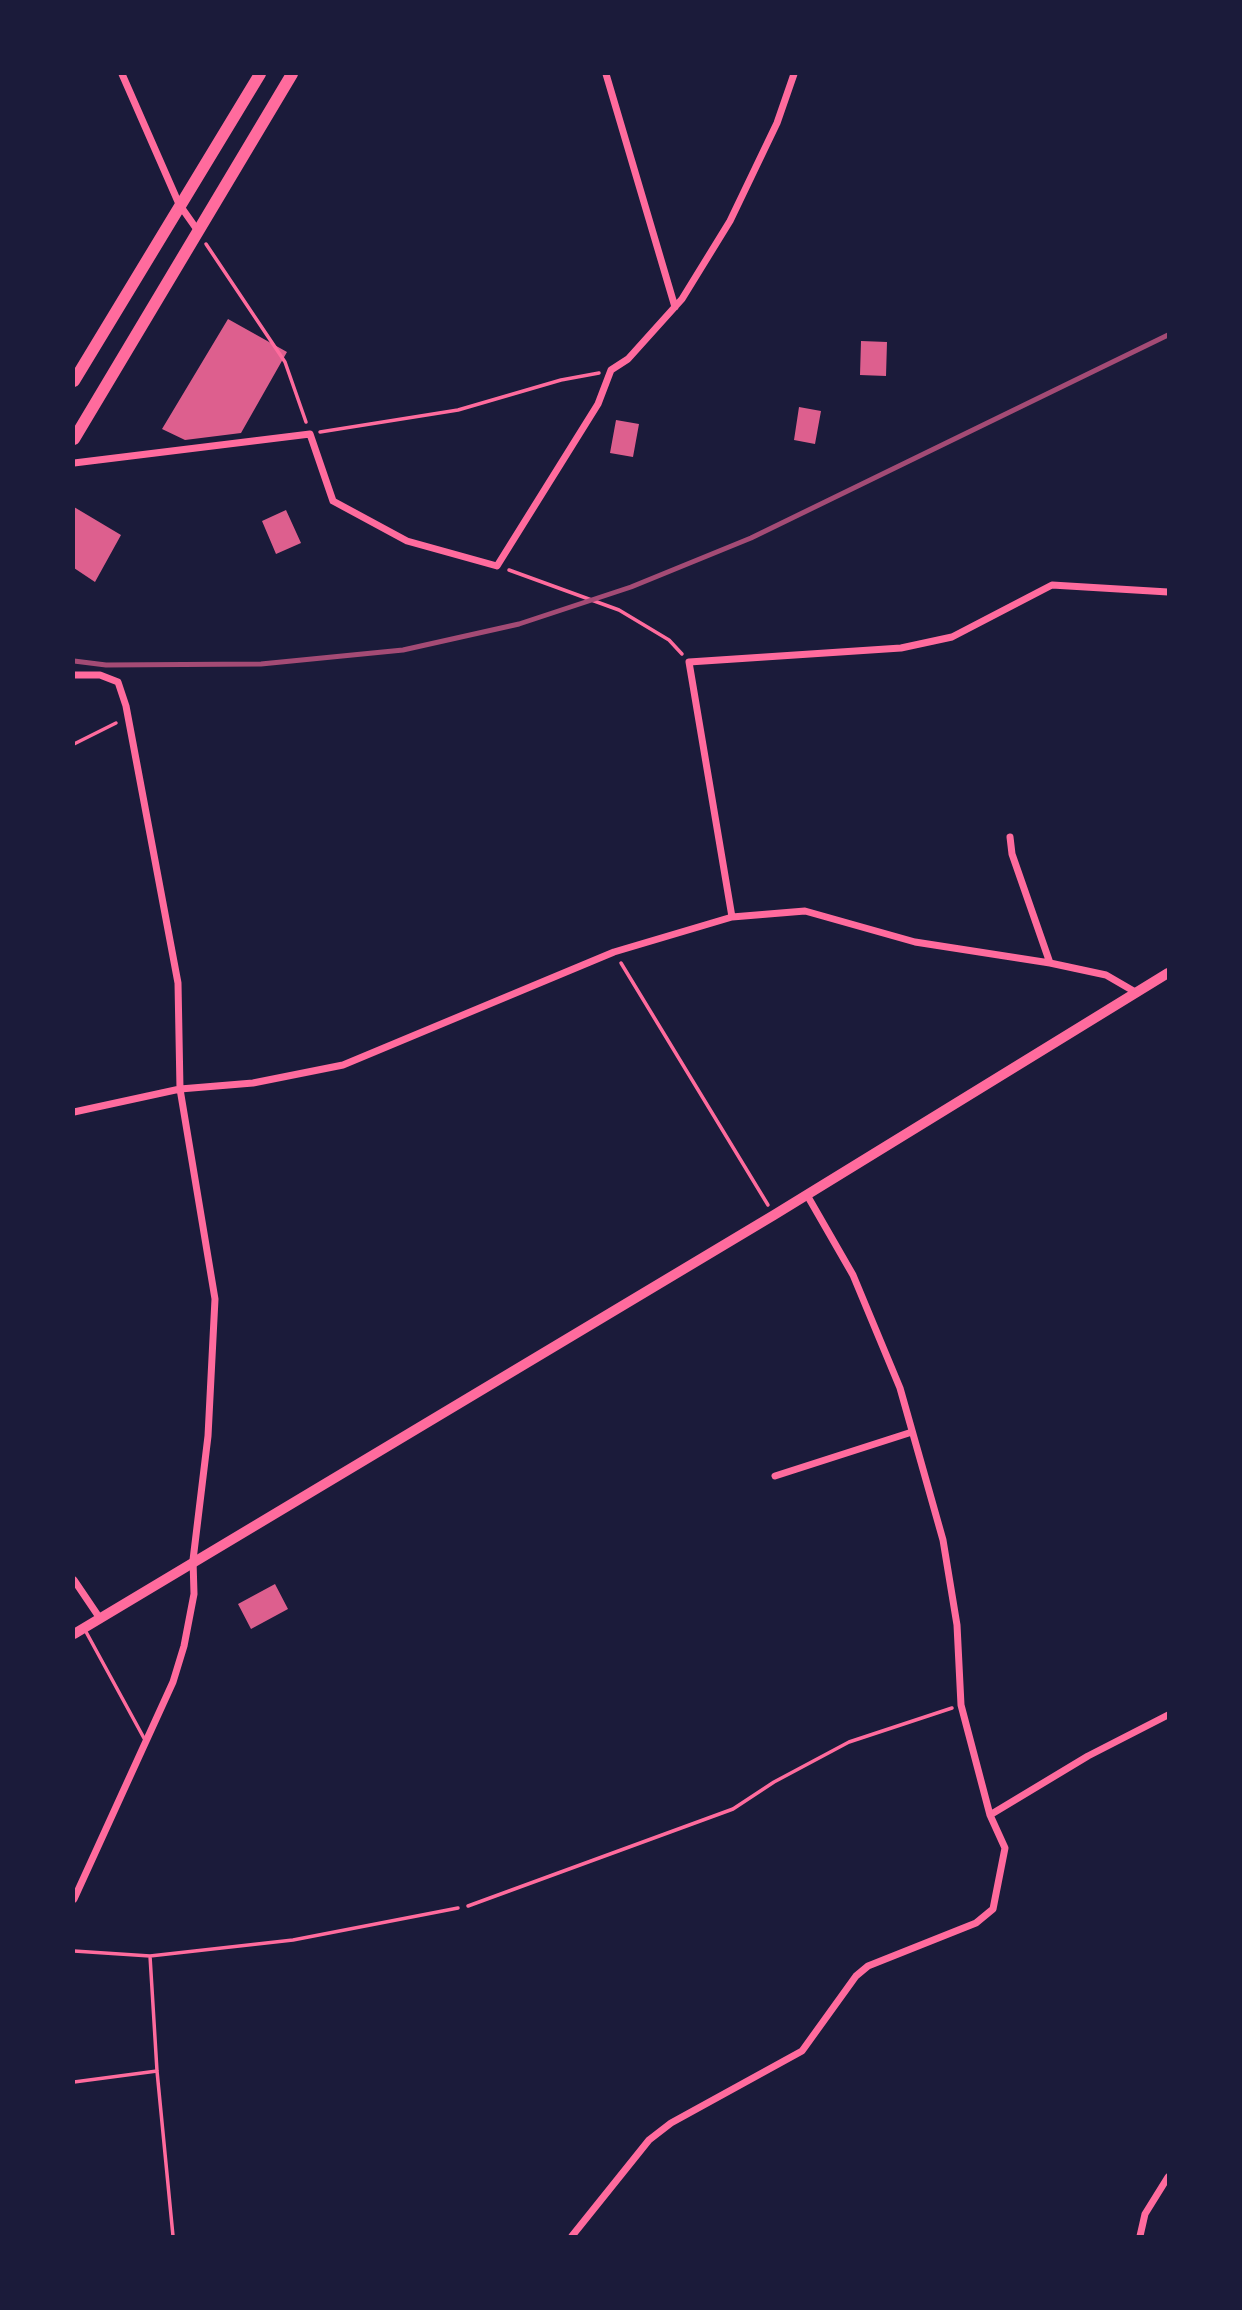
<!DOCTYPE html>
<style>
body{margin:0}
#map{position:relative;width:1242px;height:2310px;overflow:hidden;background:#1b1b3a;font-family:Raleway,sans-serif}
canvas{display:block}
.frame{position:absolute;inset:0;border:75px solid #1b1b3a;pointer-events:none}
</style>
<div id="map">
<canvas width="1242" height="2310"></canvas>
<div class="frame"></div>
</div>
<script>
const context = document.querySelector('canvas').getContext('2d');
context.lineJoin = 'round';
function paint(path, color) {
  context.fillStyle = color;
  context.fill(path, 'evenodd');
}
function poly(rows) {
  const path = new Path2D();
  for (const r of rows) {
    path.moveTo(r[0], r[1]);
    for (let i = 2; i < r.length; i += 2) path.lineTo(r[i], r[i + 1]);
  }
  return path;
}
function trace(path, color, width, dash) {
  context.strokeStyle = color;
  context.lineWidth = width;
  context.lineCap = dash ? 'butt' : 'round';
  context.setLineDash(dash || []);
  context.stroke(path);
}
paint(poly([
 [228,319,287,352,241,433,185,440,162,429],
 [861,341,887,342,886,376,860,375],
 [799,407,821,411,815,444,794,440],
 [616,420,639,424,633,457,610,453],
 [74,507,121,535,95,582,74,568],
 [286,510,301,543,276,554,262,521],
 [275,1584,288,1609,251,1629,238,1604]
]), '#dd5f8e');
trace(poly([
 [206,244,285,362,306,422],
 [320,432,458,410,561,380,599,373],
 [509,570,619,610,669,640,682,654],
 [74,744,116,723],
 [621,963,768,1205],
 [468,1906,733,1809,774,1782,849,1742,952,1708]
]), '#ff6b9d', 3.5);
trace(poly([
 [85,1630,145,1740],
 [74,1951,150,1956,293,1940,458,1908],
 [150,1956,157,2071,173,2236],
 [74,2082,157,2071]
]), '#ff6b9d', 3.5);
trace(poly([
 [122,74,179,204,198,231],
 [606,74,675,307],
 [74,463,310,434,333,501,407,541,497,566,598,404,611,370,628,359,682,299,730,221,777,123,794,74],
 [74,675,100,675,118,682,126,706,178,983,180,1089,215,1299,208,1436,193,1560,194,1594,184,1646,173,1682,74,1899],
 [1010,837,1012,854,1050,963],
 [732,917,689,662,901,648,952,637,1052,585,1168,592],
 [74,1112,180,1089,253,1083,343,1065,614,952,732,917,805,911,915,942,1050,963,1106,975,1137,993],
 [775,1476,912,1432],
 [74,1580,99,1617],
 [990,1815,1088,1756,1168,1715],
 [572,2236,649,2140,671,2123,802,2051,856,1976,868,1966,976,1923,993,1909,1005,1848,990,1815,961,1705,957,1625,943,1540,900,1388,853,1275,807,1195],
 [1140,2236,1145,2214,1168,2177]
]), '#ff6b9d', 7);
trace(poly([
 [74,1634,774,1215,1168,973]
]), '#ff6b9d', 10);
trace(poly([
 [74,381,260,74],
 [74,439,292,74]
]), '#ff6b9d', 12);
trace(poly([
 [74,661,106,665,261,664,403,650,519,624,631,587,751,538,1168,335]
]), '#a44b75', 5);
</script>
